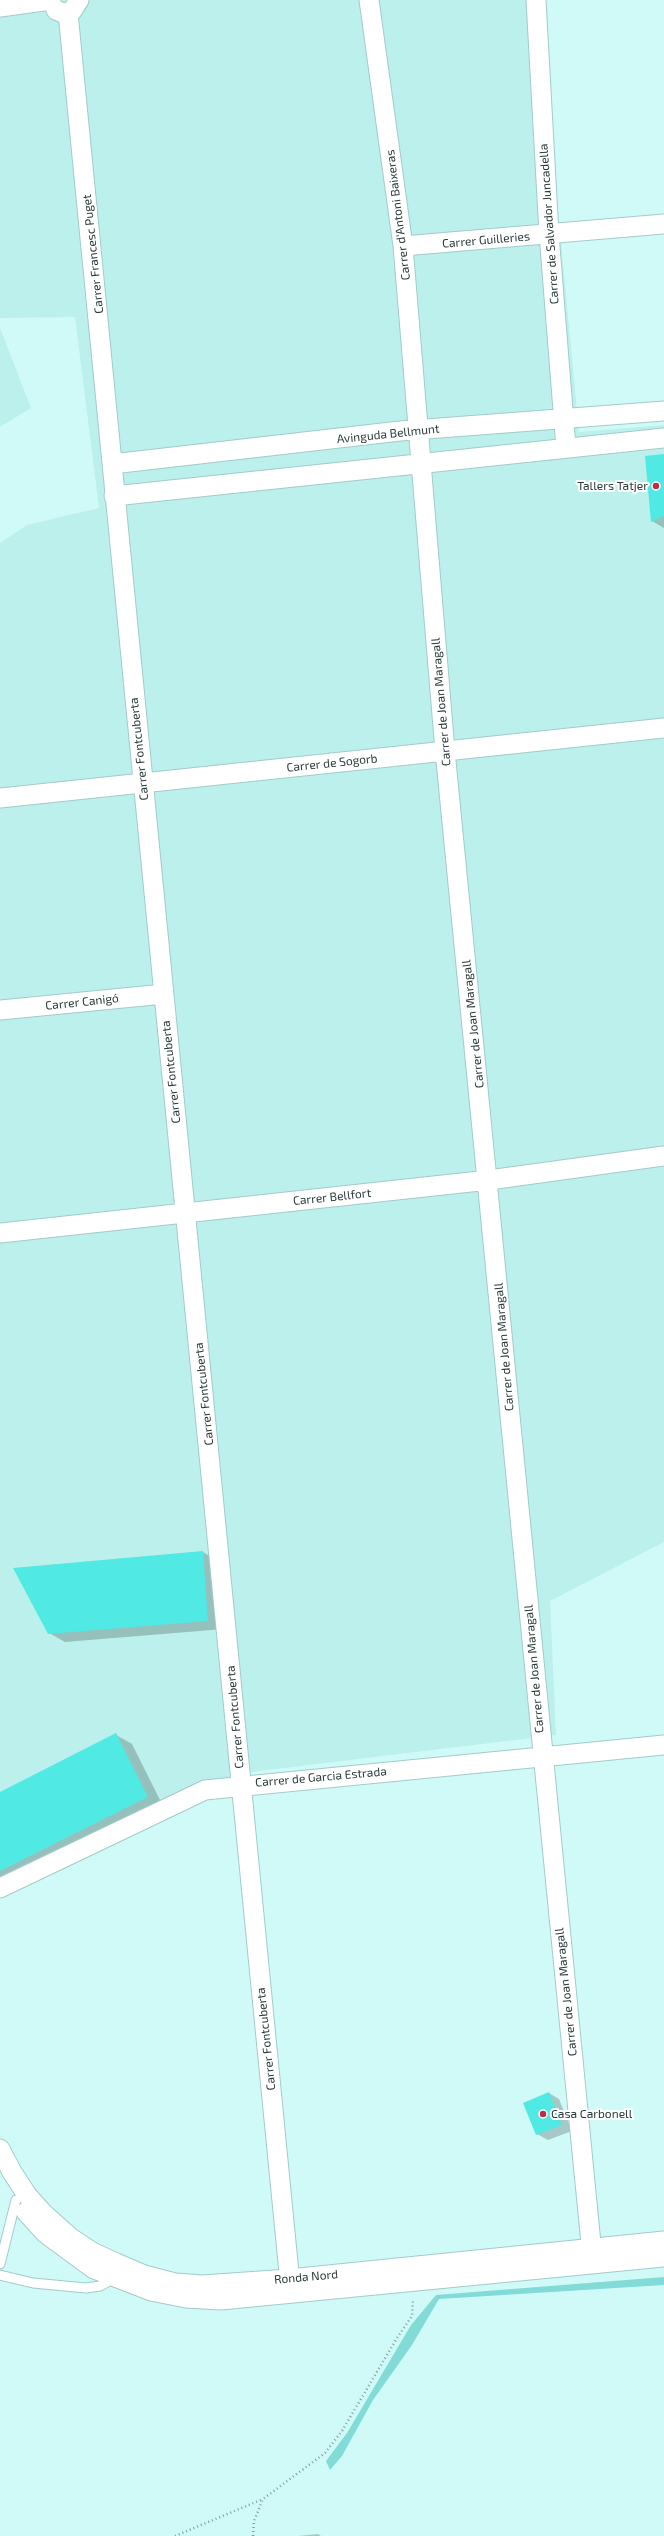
<!DOCTYPE html>
<meta charset="utf-8">
<style>
body{margin:0}
canvas{display:block;background:#d0faf8}
</style>
<canvas width="664" height="2536"></canvas>
<script>
const context = document.querySelector('canvas').getContext('2d');
context.lineJoin = 'round';
function paint(path, color) {
  context.fillStyle = color;
  context.fill(path, 'evenodd');
}
function poly(rows) {
  const path = new Path2D();
  for (const r of rows) {
    path.moveTo(r[0], r[1]);
    for (let i = 2; i < r.length; i += 2) path.lineTo(r[i], r[i + 1]);
  }
  return path;
}
function trace(path, color, width, dash) {
  context.strokeStyle = color;
  context.lineWidth = width;
  context.lineCap = dash ? 'butt' : 'round';
  context.setLineDash(dash || []);
  context.stroke(path);
}
function label(font, color, halo, rows, align = 'center') {
  context.font = font + ' "Exo 2",sans-serif';
  context.lineWidth = 4;
  context.setLineDash([]);
  context.textBaseline = 'middle';
  context.strokeStyle = halo;
  context.fillStyle = color;
  for (const [text, x, y, turn = 0] of rows) {
    context.save();
    context.translate(x, y);
    context.rotate((+turn || 0) * Math.PI / 180);
    context.textAlign = isNaN(turn) ? turn : align;
    if (halo) context.strokeText(text, 0, 0);
    context.fillText(text, 0, 0);
    context.restore();
  }
}
paint(poly([
 [0,0,538,0,579,432,664,425,664,1542,550,1601,556,1735,259,1771,200,1783,0,1881,0,543,27,525,99,508,75,317,0,318],
 [0,328,31,408,0,427]
]), '#bbf0ec');
paint(poly([
 [664,2277,664,2285,439,2299,412,2345,373,2400,342,2456,330,2470,326,2461,347,2433,411,2325,436,2295]
]), '#82dbd7');
paint(poly([
 [664,455,664,528,652,521],
 [203,1552,218,1561,224,1629,65,1642,49,1633],
 [116,1735,132,1744,163,1806,0,1887,0,1793],
 [549,2093,559,2099,572,2131,548,2140,537,2134],
 [318,2534,321,2536,298,2536]
]), '#0003');
paint(poly([
 [664,454,664,516,651,522,645,456],
 [203,1551,208,1621,48,1634,13,1568],
 [116,1733,148,1797,0,1871,0,1792],
 [549,2092,562,2125,536,2135,523,2103]
]), '#50e9e4');
const service = poly([
 [0,2264,16,2200],
 [0,2275,33,2283,86,2288,100,2286,114,2278]
]);
const minor = poly([
 [369,0,403,246,445,751,593,2264],
 [536,0,549,234,566,448],
 [0,7,51,0],
 [56,10,63,13,72,11,79,0],
 [68,13,291,2293],
 [403,246,664,224],
 [112,464,400,431,664,411],
 [114,496,664,438],
 [0,798,664,728],
 [0,1010,164,994],
 [0,1233,489,1180,664,1156],
 [0,1888,205,1790,664,1745],
 [0,2149,12,2172,27,2195,43,2213,71,2238,92,2252,116,2263,144,2275,175,2283,202,2285,289,2279,664,2241],
 [26,2212,45,2233,94,2269,151,2291,186,2298,221,2300,664,2257]
]);
trace(service, '#a2cbc9', 11);
trace(minor, '#a2cbc9', 21);
trace(poly([
 [175,2536,263,2499],
 [253,2536,254,2521,263,2499,325,2453,342,2431,397,2338,412,2316,413,2299]
]), '#809e9d', 2.5, [1, 3]);
trace(service, '#fff', 9);
trace(minor, '#fff', 19);
for (const [x, y, r, color] of [
 [656,486,4,"#bd2c48"],
 [543,2114,4,"#bd2c48"]
]) {
  const dot = new Path2D();
  dot.arc(x, y, r, 0, 2 * Math.PI);
  context.fillStyle = color;
  context.fill(dot);
  trace(dot, '#fff', 1.5);
}
label('12px', '#2a3b3a', '#fff', [
 ["Carrer d'Antoni Baixeras",398,215,-97],
 ["Carrer de Salvador Juncadella",549,224,-94],
 ["Carrer Guilleries",486,240,-5],
 ["Carrer Francesc Puget",93,254,-96],
 ["Avinguda Bellmunt",388,434,-6],
 ["Carrer de Joan Maragall",441,702,-95],
 ["Carrer Fontcuberta",139,749,-96],
 ["Carrer de Sogorb",332,763,-6],
 ["Carrer Canigó",82,1002,-6],
 ["Carrer de Joan Maragall",473,1024,-96],
 ["Carrer Fontcuberta",171,1072,-96],
 ["Carrer Bellfort",332,1197,-6],
 ["Carrer de Joan Maragall",504,1347,-95],
 ["Carrer Fontcuberta",204,1394,-96],
 ["Carrer de Joan Maragall",534,1669,-95],
 ["Carrer Fontcuberta",235,1717,-95],
 ["Carrer de Garcia Estrada",321,1777,-5],
 ["Carrer de Joan Maragall",566,1992,-96],
 ["Carrer Fontcuberta",266,2039,-96],
 ["Ronda Nord",306,2277,-5]
]);
label('12px', '#2a3b3a', '#fff', [
 ["Tallers Tatjer",648,486],
 ["Casa Carbonell",551,2114,"left"]
], 'right');
</script>
